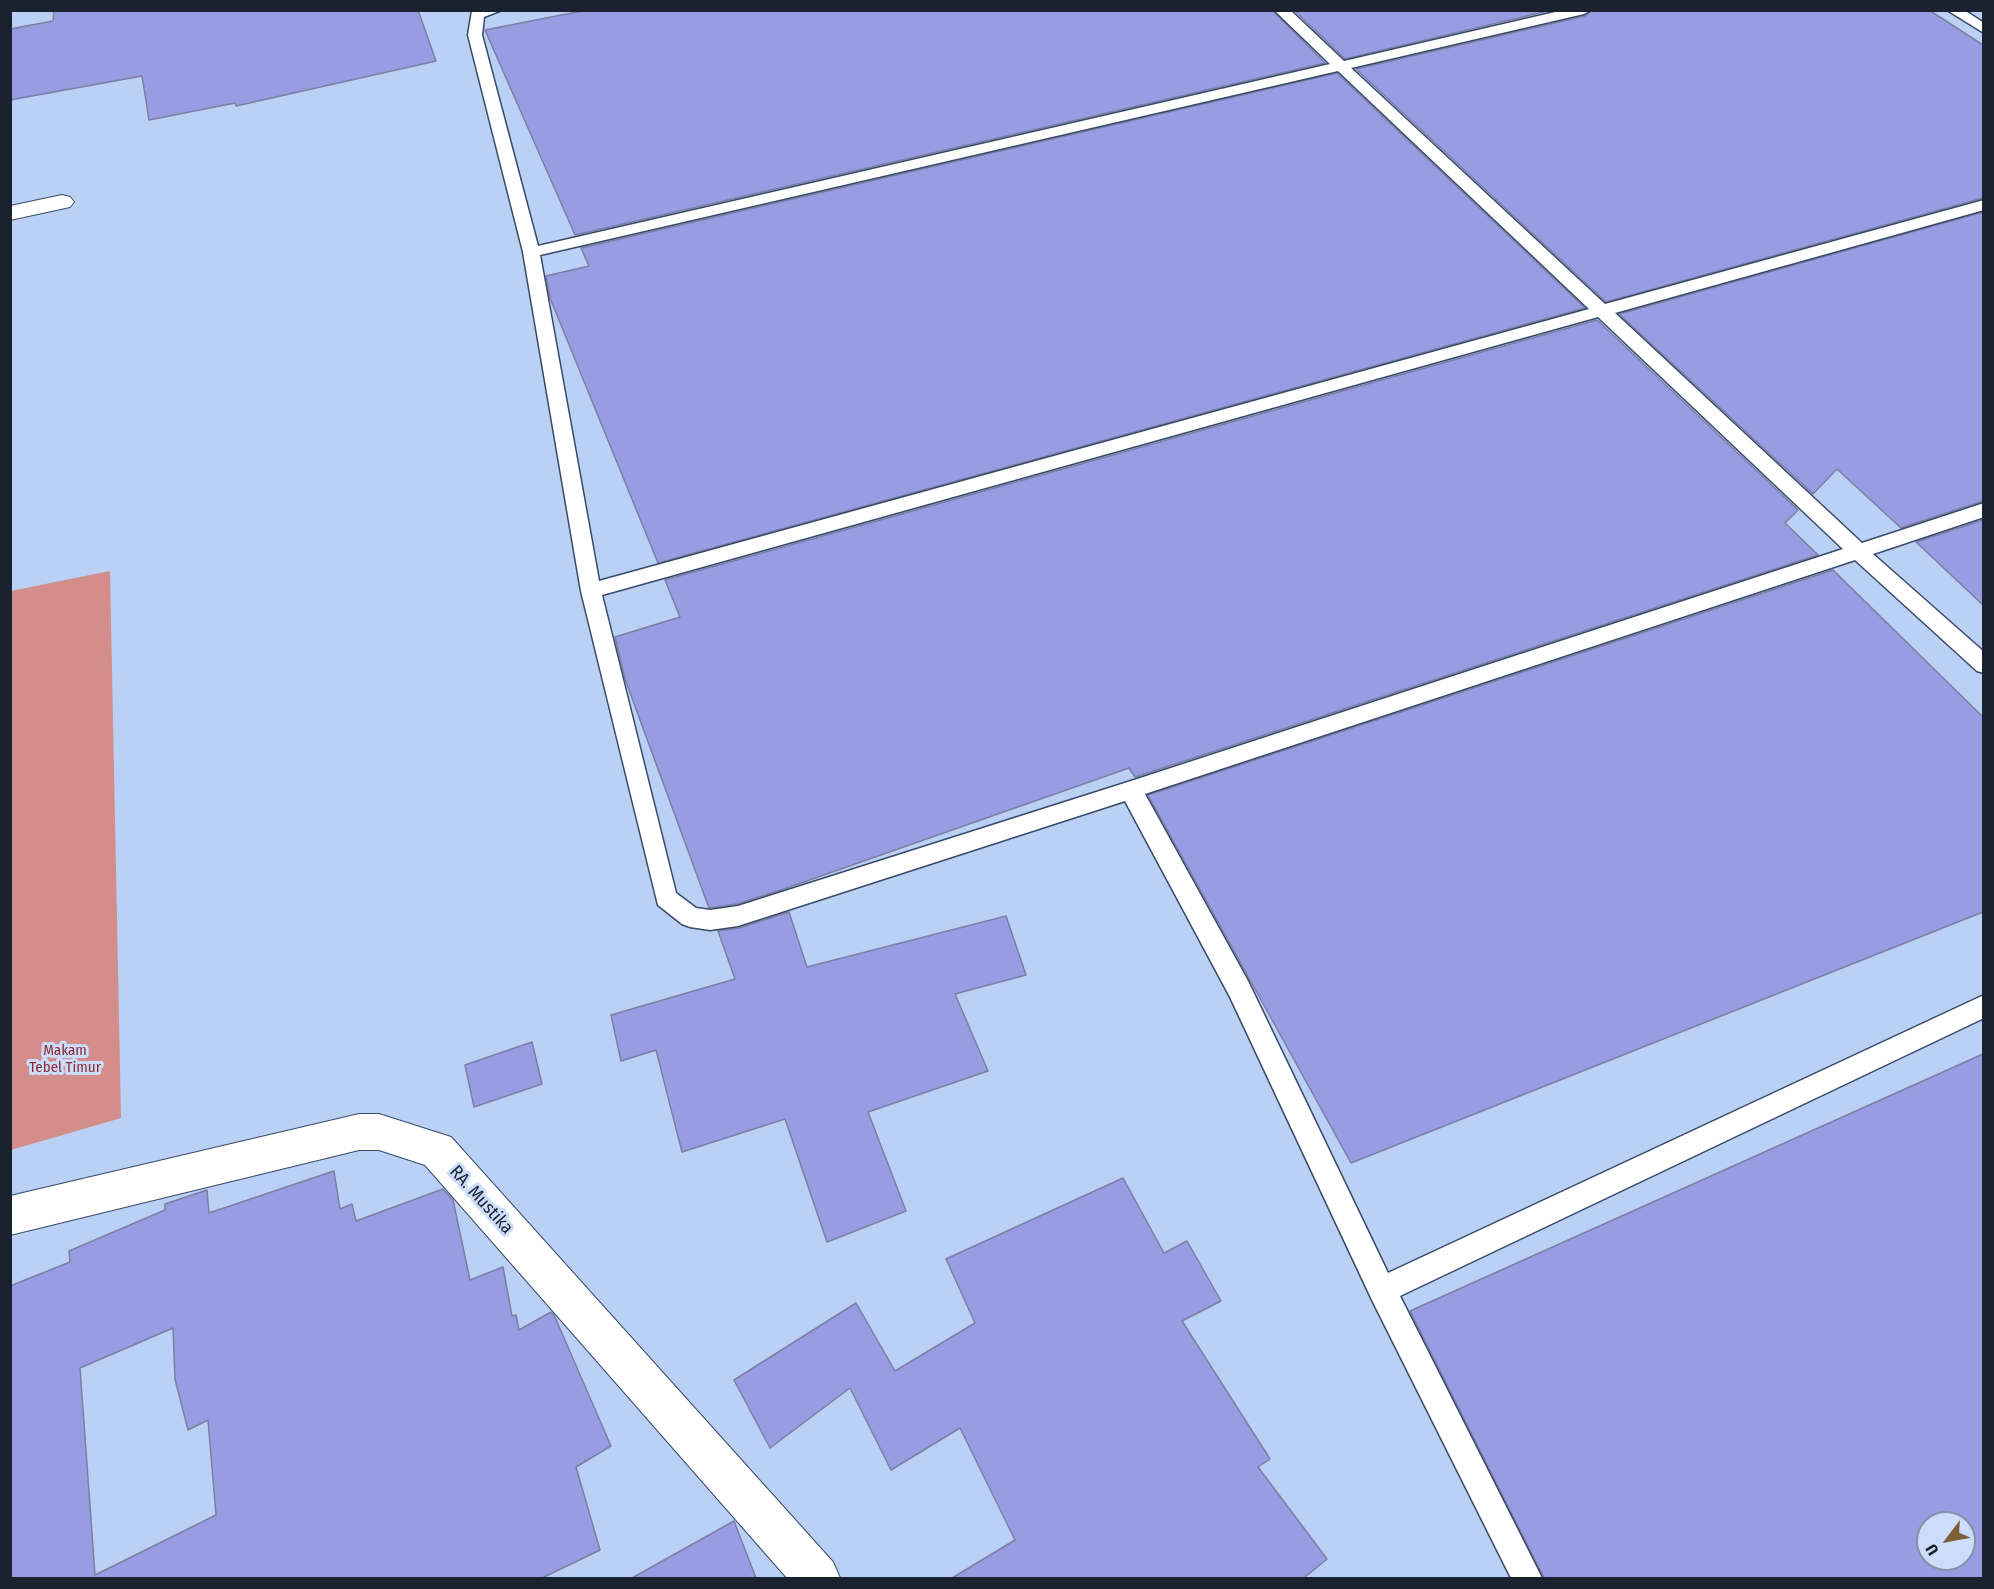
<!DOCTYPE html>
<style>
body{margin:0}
#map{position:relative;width:1994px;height:1589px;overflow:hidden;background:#bad0f4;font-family:"Fira Sans Condensed",sans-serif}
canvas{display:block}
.frame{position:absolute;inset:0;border:12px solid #1a222f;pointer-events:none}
.north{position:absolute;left:1916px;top:1511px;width:60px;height:60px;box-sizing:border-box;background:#cbddfa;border:2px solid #8492a9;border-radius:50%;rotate:238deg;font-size:16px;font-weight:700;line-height:24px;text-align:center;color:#1a222f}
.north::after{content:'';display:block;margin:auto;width:21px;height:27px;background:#7b6133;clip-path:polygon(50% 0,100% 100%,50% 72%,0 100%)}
</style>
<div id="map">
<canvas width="1994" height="1589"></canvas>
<div class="frame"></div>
<div class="north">U</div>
</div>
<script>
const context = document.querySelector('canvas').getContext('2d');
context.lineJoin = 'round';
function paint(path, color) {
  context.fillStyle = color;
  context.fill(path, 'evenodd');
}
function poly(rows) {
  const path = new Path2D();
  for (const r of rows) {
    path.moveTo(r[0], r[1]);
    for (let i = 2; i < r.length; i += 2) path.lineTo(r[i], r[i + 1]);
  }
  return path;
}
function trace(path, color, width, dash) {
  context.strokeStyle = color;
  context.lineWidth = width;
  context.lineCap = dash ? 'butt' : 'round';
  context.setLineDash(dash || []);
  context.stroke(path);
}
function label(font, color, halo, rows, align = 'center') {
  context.font = font + ' "Fira Sans Condensed",sans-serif';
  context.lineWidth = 6;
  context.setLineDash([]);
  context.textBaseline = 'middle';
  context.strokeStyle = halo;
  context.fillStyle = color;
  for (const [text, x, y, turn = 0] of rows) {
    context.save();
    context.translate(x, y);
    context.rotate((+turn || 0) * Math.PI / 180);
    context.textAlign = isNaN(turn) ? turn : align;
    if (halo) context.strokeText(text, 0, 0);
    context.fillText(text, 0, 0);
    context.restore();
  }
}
paint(poly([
 [110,571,121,1118,11,1150,11,591]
]), '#d38e8c');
const building = poly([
 [54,10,418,10,436,61,236,106,235,103,149,120,142,76,10,100,10,29,53,21,54,10],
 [587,10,1272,10,1325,63,575,235,485,30,587,10],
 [1294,10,1552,10,1345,59,1294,10],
 [1593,10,1929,10,1983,45,1983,198,1606,302,1356,69,1585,16,1593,10],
 [1337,73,1585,308,658,563,550,298,546,276,589,266,581,248,1337,73],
 [1983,212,1983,501,1901,528,1837,469,1813,494,1619,314,1983,212],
 [1597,320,1798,510,1785,523,1818,555,1135,777,1129,768,781,890,737,904,709,908,625,679,615,637,680,617,665,580,1597,320],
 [1983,520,1983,605,1916,542,1983,520],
 [1833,570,1983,717,1983,912,1351,1163,1148,795,1833,570],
 [789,912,807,967,1006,916,1026,975,955,994,988,1071,868,1112,906,1211,827,1242,785,1119,682,1152,656,1050,621,1061,611,1015,735,979,718,931,739,928,789,912],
 [532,1042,542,1084,474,1107,465,1065,532,1042],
 [1983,1054,1983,1578,1544,1578,1410,1311,1983,1054],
 [1928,1523,1964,1523,1964,1559,1928,1559,1928,1523],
 [334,1171,340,1209,352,1204,356,1221,443,1189,453,1200,470,1280,503,1267,512,1316,516,1315,519,1330,551,1312,554,1315,611,1446,576,1467,600,1550,542,1578,10,1578,10,1286,70,1262,69,1251,165,1210,165,1204,207,1190,209,1213,334,1171],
 [173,1328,175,1379,188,1430,208,1420,216,1515,95,1575,80,1368,173,1328],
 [1123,1178,1164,1253,1187,1241,1221,1301,1182,1321,1270,1459,1258,1467,1327,1559,1304,1578,952,1578,1015,1540,960,1428,891,1470,850,1388,770,1448,734,1380,856,1303,895,1371,975,1323,946,1259,1123,1178],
 [734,1521,756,1578,632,1578,734,1521]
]);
paint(building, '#979ce3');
trace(building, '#7c7fa4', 1.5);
const lane = poly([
 [502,10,484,17,482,35,538,246,1330,64,1274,10,1290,10,1344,61,1564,10,1591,10,1584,14,1351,68,1605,304,1984,200,1984,210,1615,313,1862,543,1984,503,1984,517,1873,554,1984,652,1984,673,1977,671,1855,560,1145,794,1248,981,1388,1273,1984,995,1984,1018,1400,1296,1542,1578,1511,1578,1372,1300,1230,997,1125,801,738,926,710,930,690,927,682,924,658,905,581,591,523,252,468,35,472,11,502,10],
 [1338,71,1589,309,599,581,540,255,1338,71],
 [1598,317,1843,549,1131,781,738,906,710,910,696,908,676,893,602,595,1598,317],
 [1947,10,1964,10,1984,23,1984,33,1947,10]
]);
const street = poly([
 [62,195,70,197,74,202,70,207,10,220,10,206,62,195],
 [359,1114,379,1114,451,1137,833,1562,840,1578,787,1578,425,1165,379,1150,359,1150,10,1235,10,1196,359,1114]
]);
trace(lane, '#384a69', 3);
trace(street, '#384a69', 2);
paint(lane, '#fff');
paint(street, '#fff');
label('15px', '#8c2930', '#cbddfa', [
 ["Makam",65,1051],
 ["Tebel Timur",65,1068]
]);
label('18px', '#1a222f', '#cbddfa', [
 ["RA. Mustika",481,1200,48]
]);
</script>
